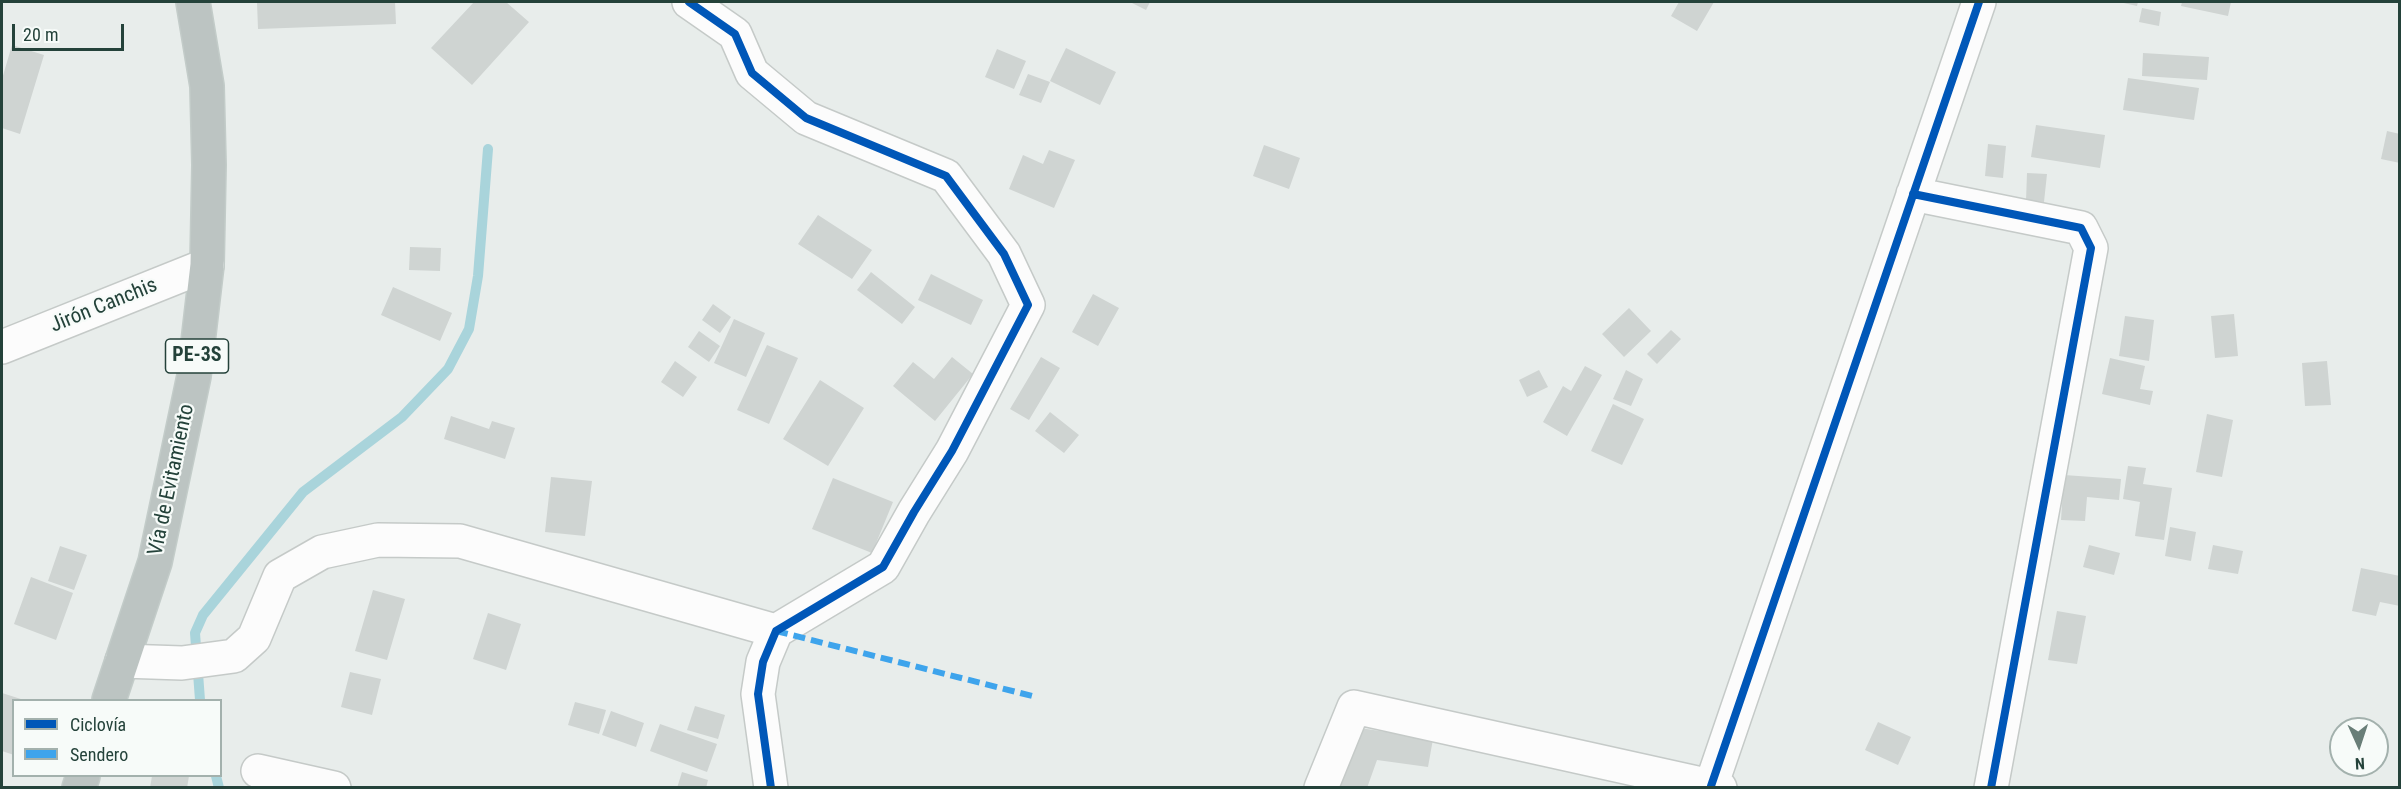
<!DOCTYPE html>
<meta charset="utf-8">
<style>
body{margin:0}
#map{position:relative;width:2401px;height:789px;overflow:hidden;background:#e8edeb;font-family:"Roboto Condensed",sans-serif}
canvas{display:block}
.frame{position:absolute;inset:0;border:3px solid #24423a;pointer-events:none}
.legend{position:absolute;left:12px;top:699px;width:210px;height:78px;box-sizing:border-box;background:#f7fbf9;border:2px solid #a3b1ad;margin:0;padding:8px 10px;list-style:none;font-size:18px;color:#24423a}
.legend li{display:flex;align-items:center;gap:12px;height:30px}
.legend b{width:30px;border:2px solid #a3b1ad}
.north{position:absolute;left:2329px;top:717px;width:60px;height:60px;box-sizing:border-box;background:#f7fbf9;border:2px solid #a3b1ad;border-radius:50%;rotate:177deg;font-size:16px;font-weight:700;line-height:24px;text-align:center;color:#24423a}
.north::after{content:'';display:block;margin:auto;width:21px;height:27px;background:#697e78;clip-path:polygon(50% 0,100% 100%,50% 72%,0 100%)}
.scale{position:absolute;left:12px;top:24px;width:112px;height:27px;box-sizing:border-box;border:3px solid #24423a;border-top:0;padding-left:8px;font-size:18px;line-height:21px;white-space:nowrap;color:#24423a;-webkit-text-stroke:4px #f7fbf9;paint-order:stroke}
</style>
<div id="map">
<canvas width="2401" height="789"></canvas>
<div class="frame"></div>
<ul class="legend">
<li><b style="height:8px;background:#0057b8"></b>Ciclovía</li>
<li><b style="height:8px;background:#3ea4ec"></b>Sendero</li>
</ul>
<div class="north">N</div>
<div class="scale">20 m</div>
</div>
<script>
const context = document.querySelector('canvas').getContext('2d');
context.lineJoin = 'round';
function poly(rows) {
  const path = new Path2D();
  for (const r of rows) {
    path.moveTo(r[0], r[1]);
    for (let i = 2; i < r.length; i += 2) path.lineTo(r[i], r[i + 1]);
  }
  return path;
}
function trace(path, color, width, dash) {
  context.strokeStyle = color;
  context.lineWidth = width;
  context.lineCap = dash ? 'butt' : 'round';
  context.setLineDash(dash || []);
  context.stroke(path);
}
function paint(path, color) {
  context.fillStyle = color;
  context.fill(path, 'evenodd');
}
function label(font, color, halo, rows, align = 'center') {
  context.font = font + ' "Roboto Condensed",sans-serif';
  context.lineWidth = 4.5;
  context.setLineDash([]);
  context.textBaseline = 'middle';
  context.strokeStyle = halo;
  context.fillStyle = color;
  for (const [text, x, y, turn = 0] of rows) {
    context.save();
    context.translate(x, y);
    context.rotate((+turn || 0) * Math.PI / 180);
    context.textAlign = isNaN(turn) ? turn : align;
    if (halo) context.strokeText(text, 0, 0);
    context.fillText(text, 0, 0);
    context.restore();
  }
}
trace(poly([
 [200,700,195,633,203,615,303,492,402,417,448,369,469,329,478,276,488,149],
 [216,776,219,788]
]), '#a9d4db', 10);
paint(poly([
 [257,2,395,2,396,24,258,29],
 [474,2,506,2,529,22,472,85,431,48],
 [1130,2,1150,2,1146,10],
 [1679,2,1714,2,1697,31,1671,16],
 [2119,2,2138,2,2137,6],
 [2182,2,2231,2,2228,16,2181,6],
 [2142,8,2161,12,2159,26,2139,22],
 [12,45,44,55,20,134,2,128,2,79],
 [1066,48,1116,72,1100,105,1050,81],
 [997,49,1026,61,1014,89,985,77],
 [2143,53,2209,57,2207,80,2142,76],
 [1028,74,1050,82,1041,103,1019,95],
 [2128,78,2199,88,2194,120,2123,110],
 [2036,125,2105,135,2100,168,2031,157],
 [2387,131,2400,134,2400,163,2381,159],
 [1988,144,2006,146,2003,178,1985,176],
 [1264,145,1300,158,1289,189,1253,176],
 [1049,150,1075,160,1054,208,1009,189,1023,155,1043,164],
 [2027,173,2047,174,2044,202,2026,201],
 [818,215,872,250,852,279,798,244],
 [410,247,441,248,440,271,409,270],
 [871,272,915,307,902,324,857,290],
 [931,274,983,300,971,325,918,300],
 [393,287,452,313,440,341,381,315],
 [1093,294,1119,308,1098,346,1072,332],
 [713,304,731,317,720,333,702,320],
 [1629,308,1651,331,1624,357,1602,334],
 [2234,314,2238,356,2215,358,2211,316],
 [2125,316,2154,320,2149,361,2119,356],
 [734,319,765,333,746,377,714,363],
 [1671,330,1681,339,1657,364,1647,354],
 [699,331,720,346,709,362,688,347],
 [767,345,798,358,769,424,737,410],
 [952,357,973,374,935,421,893,386,913,362,934,379],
 [1041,357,1060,368,1029,420,1010,409],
 [2110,358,2145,366,2140,389,2153,391,2150,405,2102,394],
 [675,361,697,377,683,397,661,382],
 [2327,361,2331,405,2305,406,2302,363],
 [1585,366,1602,375,1567,436,1543,422,1563,386,1571,391],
 [1539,370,1548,387,1527,397,1519,380],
 [1626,370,1643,379,1631,406,1613,399],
 [820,380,864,408,828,466,783,439],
 [1613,404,1644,419,1622,465,1591,451],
 [1050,412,1079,435,1064,453,1035,431],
 [2207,414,2233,420,2222,477,2196,472],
 [451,416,489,429,492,421,515,428,505,459,444,439],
 [2128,466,2146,468,2143,484,2172,488,2164,540,2135,536,2140,502,2123,499],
 [2064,475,2121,479,2119,500,2087,497,2085,521,2061,520],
 [551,477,592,481,585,536,545,532],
 [833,478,893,502,872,553,812,529],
 [2170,527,2196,532,2191,561,2165,556],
 [2089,545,2120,553,2114,575,2083,567],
 [2213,545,2243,551,2238,574,2208,569],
 [60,546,87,555,74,590,48,581],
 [2361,568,2400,576,2400,606,2380,602,2376,616,2352,611],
 [31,577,73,593,56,640,14,624],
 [373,590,405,599,387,660,355,651],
 [2057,611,2086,616,2077,664,2048,660],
 [488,613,521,624,506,670,473,659],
 [350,672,381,679,372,715,341,707],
 [2,693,24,700,14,700,14,755,2,751],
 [575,702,606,710,599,734,568,725],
 [695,706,725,715,718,739,687,730],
 [611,711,644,723,636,747,602,735],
 [1878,722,1911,737,1898,765,1865,750],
 [660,724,717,744,707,772,650,751],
 [1360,728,1433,739,1428,767,1377,760,1367,788,1337,788],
 [682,772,708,780,706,788,677,788],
 [152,776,189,776,187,788,150,788]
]), '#cfd4d2');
const minor = poly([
 [689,2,735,34,752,73,806,118,946,176,1004,254,1028,305,952,451,914,512,883,567,776,631,763,662,758,694,771,788],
 [1913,194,2081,228,2091,248,1991,788],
 [2,347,207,265],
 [122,661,182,663,234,656,254,638,280,576,322,552,378,540,460,541,776,631],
 [258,771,334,788],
 [1711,786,1979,2],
 [1321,788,1354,707,1720,788]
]);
const highway = poly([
 [109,700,155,562,194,376,207,265,209,165,207,86,193,2],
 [79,788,83,776]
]);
trace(minor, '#c5cac8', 36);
trace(highway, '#c3ccc9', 36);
trace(minor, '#fcfcfc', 33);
trace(highway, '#bcc4c2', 33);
trace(poly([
 [776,631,1036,697]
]), '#3ea4ec', 6, [12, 6]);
trace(poly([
 [689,2,735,34,752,73,806,118,946,176,1004,254,1028,305,952,451,914,512,883,567,776,631,763,662,758,694,771,788],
 [1913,194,2081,228,2091,248,1991,788],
 [1711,786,1979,2]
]), '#0057b8', 8);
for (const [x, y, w] of [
 [197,356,63]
]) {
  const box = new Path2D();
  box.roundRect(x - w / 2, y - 17, w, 34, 4.5);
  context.fillStyle = '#f7fbf9';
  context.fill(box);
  trace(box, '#24423a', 1.5);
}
label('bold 20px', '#24423a', null, [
 ["PE-3S",197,356]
]);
label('21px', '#24423a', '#f7fbf9', [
 ["Jirón Canchis",104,306,-22],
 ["Vía de Evitamiento",172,480,-78]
]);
</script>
